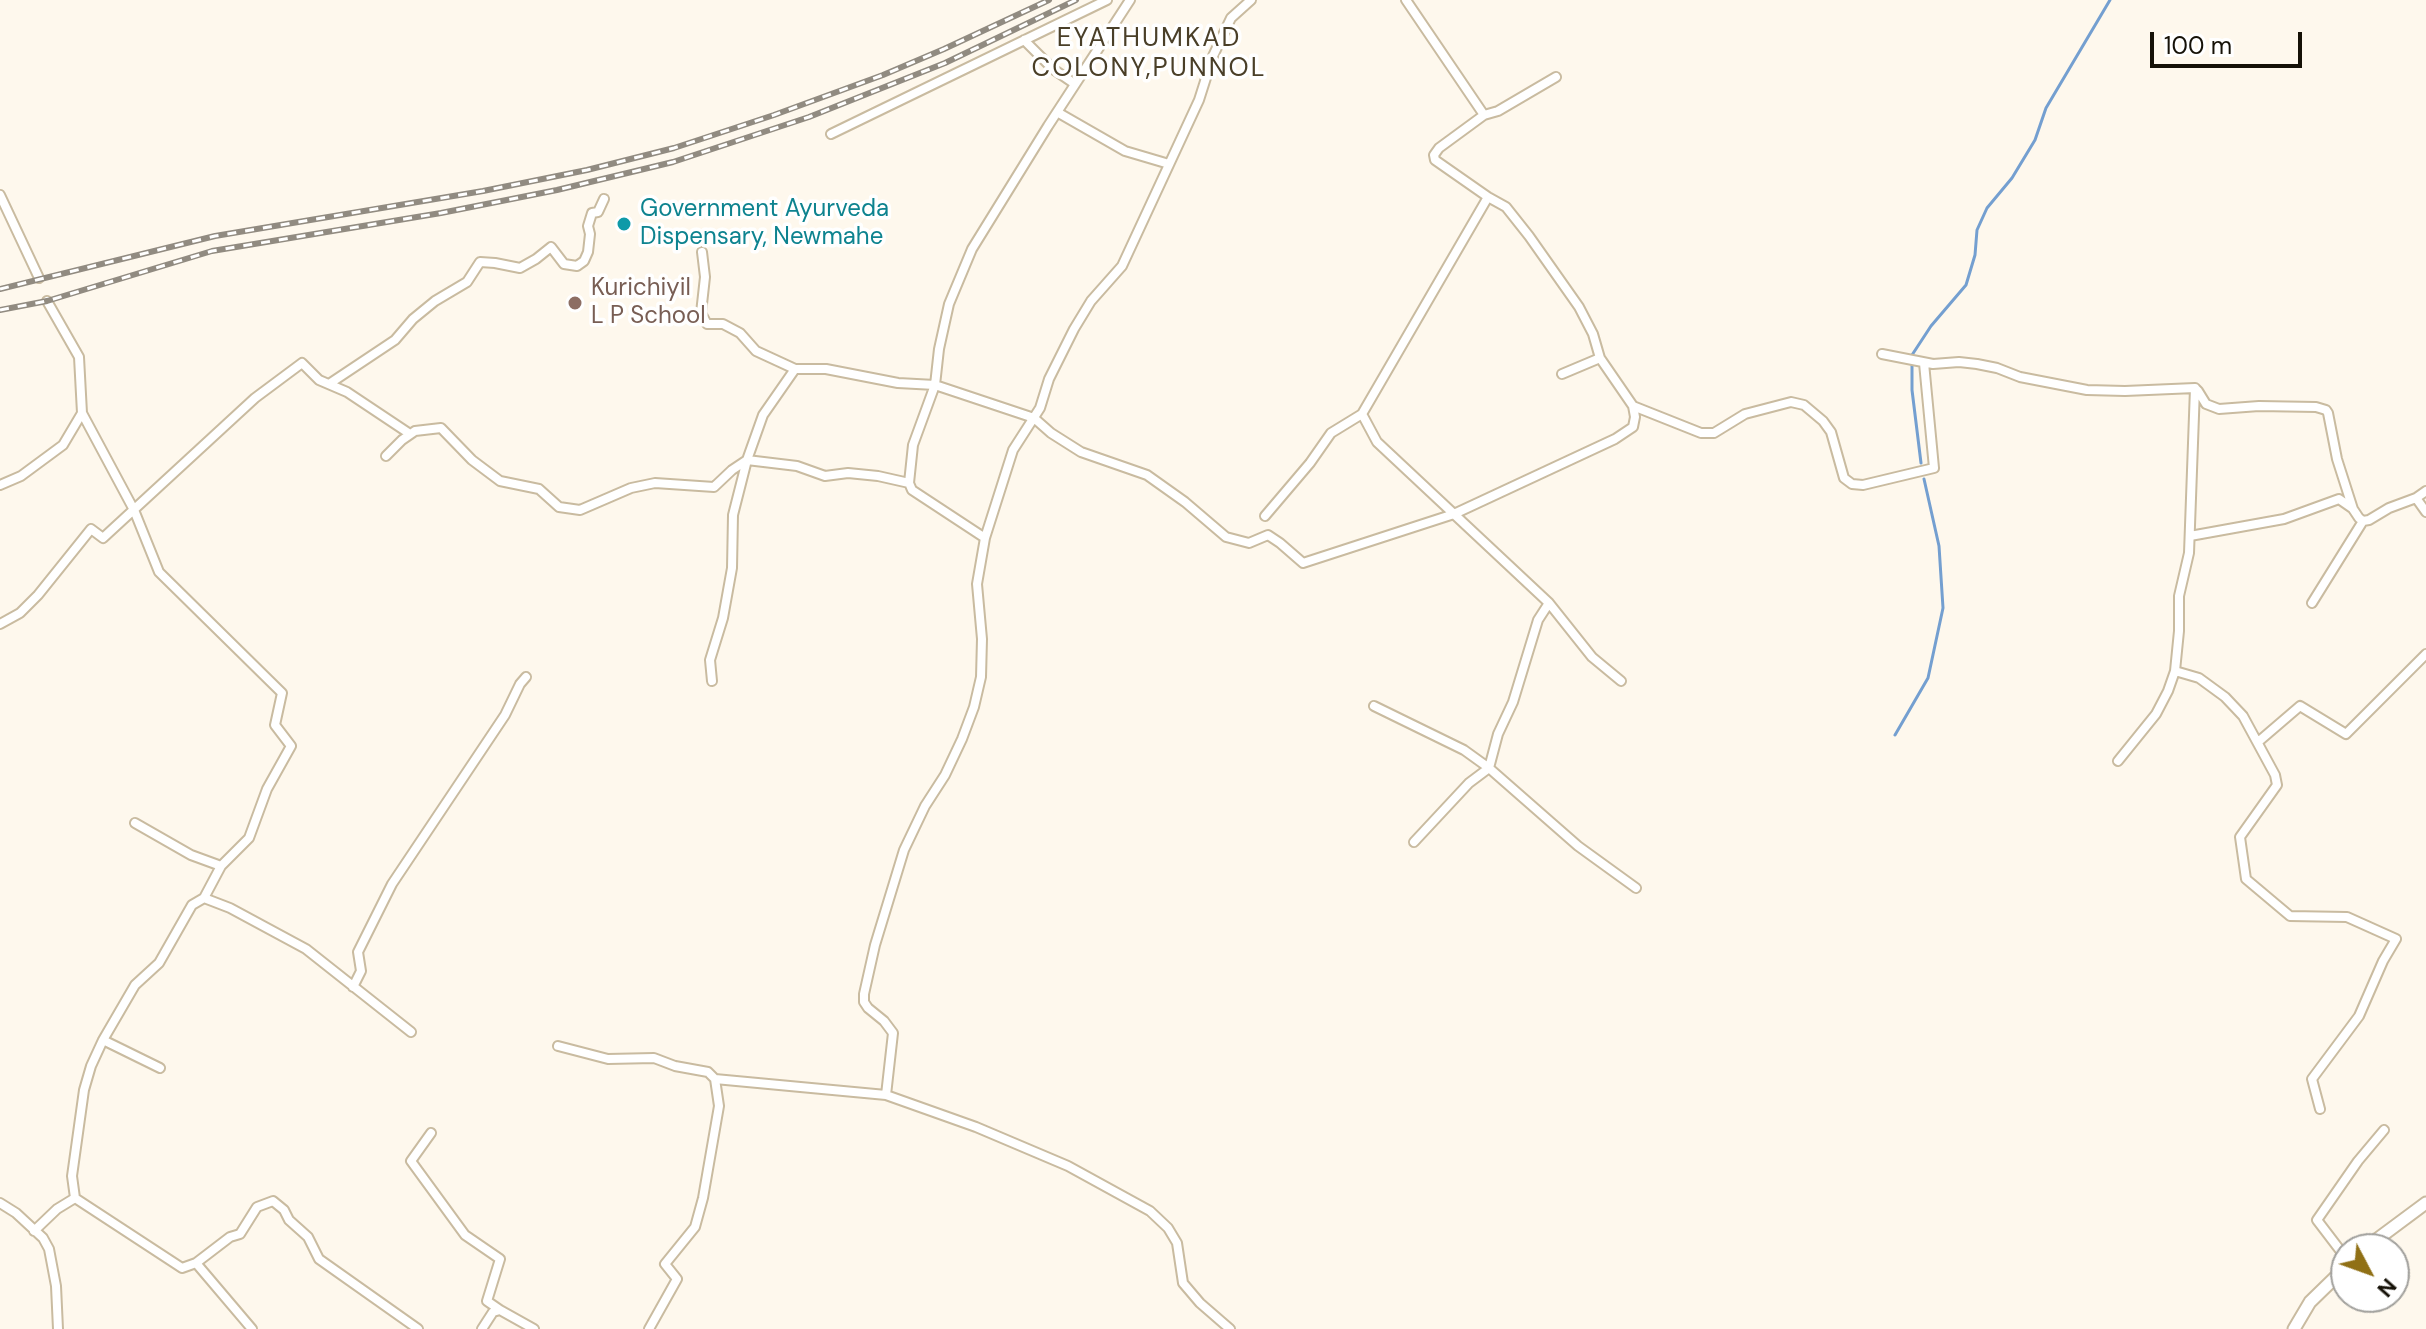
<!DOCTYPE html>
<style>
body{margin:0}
#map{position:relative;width:2426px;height:1329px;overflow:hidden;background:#fef8ed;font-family:"DM Sans",sans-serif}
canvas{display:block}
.north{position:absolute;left:2330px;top:1233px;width:80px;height:80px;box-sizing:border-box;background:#fff;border:2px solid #a1a09c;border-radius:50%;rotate:131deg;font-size:22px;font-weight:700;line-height:32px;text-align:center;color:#151107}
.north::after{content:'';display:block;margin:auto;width:28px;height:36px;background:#907015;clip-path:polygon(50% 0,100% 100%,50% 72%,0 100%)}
.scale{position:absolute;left:2150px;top:32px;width:152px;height:36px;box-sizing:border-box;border:4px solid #151107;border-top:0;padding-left:10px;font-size:24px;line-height:28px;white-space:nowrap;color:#151107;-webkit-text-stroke:6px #fff;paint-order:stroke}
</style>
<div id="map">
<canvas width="2426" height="1329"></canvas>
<div class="north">N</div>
<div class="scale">100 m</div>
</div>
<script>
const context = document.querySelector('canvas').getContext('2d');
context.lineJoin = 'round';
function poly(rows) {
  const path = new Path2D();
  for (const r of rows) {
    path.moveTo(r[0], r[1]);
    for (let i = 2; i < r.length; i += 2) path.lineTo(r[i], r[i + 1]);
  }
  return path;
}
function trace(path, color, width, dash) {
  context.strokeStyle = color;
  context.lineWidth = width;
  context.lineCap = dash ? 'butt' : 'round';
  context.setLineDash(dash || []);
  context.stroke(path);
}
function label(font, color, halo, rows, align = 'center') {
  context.font = font + ' "DM Sans",sans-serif';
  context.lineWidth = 7;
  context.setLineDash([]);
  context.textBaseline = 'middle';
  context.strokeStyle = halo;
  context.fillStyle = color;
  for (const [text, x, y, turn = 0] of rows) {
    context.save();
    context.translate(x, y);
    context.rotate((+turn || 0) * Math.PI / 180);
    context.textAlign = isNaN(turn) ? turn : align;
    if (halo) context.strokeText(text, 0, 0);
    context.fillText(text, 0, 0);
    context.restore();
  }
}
trace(poly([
 [1921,463,1912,390,1912,355,1931,326,1966,285,1975,255,1977,230,1987,208,2012,178,2035,140,2046,108,2110,0],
 [1895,735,1928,678,1943,608,1939,546,1924,479]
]), '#749fd0', 3);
const minor = poly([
 [1024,40,1053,69,1075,84],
 [1057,112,1125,151,1169,164],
 [1484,115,1498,111,1556,77],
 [831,134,1107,0],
 [0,195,39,278],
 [1488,197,1362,414,1377,442,1549,603,1592,657,1621,681],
 [702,252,705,277,701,313,707,324,723,324,740,333,756,351,795,369,826,369,898,383,935,385,1034,418,1051,433,1081,452,1147,475,1185,502,1226,537,1249,543,1268,535,1280,543,1303,563,1454,514,1615,439,1633,427,1635,417,1633,406,1600,358,1593,334,1579,307,1529,236,1506,207,1488,197,1435,160,1434,155,1439,148,1484,115,1406,0],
 [47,301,79,357,82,413,134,510,159,572,282,693,275,725,291,746,267,789,249,838,221,866,204,898],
 [1882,354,1933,364,1959,362,1977,364,1997,368,2020,377,2087,390,2125,391,2195,388,2198,391,2206,404,2219,409,2259,406,2316,407,2326,410,2328,413,2337,459,2353,509,2359,518,2363,521,2369,520,2389,508,2416,498,2426,491],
 [1562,374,1600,358],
 [329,384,395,340,413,319,435,301,467,282,480,262,495,263,520,268,536,259,551,247,564,264,577,266,584,261,588,252,590,234,588,226,592,213,598,212,604,199],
 [1633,406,1701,433,1714,433,1745,414,1791,402,1804,405,1823,421,1831,432,1844,478,1852,484,1863,485,1934,468,1924,363],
 [386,456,402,440,415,431,441,428,472,460,500,481,539,489,559,507,580,510,631,488,655,483,714,487,732,470,747,460,797,466,825,476,848,473,878,476,909,483],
 [0,485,21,476,63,445,82,413],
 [2416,498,2426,512],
 [1265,516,1310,463,1331,433,1362,414],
 [2190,536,2284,519,2339,499,2352,508],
 [985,538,912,490,909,483,913,445,935,385,939,349,949,304,972,249,1048,126,1130,0],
 [2312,603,2363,521],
 [0,624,20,613,38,595,91,529,103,538,255,398,302,363,319,380,347,392,410,434],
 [2175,671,2199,678,2225,697,2243,716,2275,775,2277,785,2240,837,2246,879,2290,916,2347,917,2396,939,2383,961,2359,1016,2312,1079,2320,1109],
 [712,681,710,660,723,618,732,568,733,515,747,460,763,415,795,369],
 [1374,706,1464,750,1489,768,1578,846,1636,888],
 [2258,742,2300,706,2346,734,2426,654],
 [2118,761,2156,714,2168,691,2175,671,2179,631,2179,596,2189,553,2195,388],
 [135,823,191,855,221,866],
 [1414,842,1469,783,1489,768,1498,734,1513,702,1538,620,1549,603],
 [353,987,361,971,358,952,392,884,505,715,520,684,526,677],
 [411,1032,306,949,230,908,204,898,192,905,159,963,135,985,103,1040,91,1066,84,1090,72,1176,75,1198,182,1268,196,1263,230,1237,240,1234,257,1207,273,1201,284,1210,289,1220,308,1237,319,1259,418,1329],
 [103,1040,160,1068],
 [558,1046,608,1059,654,1058,675,1066,708,1072,715,1079,719,1106,703,1198,695,1227,665,1264,677,1279,649,1329],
 [715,1079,886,1095],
 [431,1133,411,1161,465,1235,500,1259,487,1301,500,1310],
 [0,1203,16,1213,43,1238,49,1249,56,1286,58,1329],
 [34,1231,57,1209,75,1198],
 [2346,1258,2317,1220,2358,1161,2384,1130],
 [196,1263,252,1329],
 [482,1329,493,1312,500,1310,534,1329],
 [1230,1329,1200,1303,1183,1283,1177,1243,1168,1228,1150,1211,1068,1166,976,1127,886,1095,893,1033,884,1021,868,1008,864,1002,864,994,875,945,904,850,925,806,945,775,962,739,974,707,981,677,982,639,977,584,985,538,1013,450,1040,408,1049,379,1074,329,1091,301,1122,266,1199,100,1213,56,1231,18,1251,0]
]);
const secondary = poly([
 [2364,1249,2426,1203],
 [2294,1329,2310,1302,2346,1267]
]);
trace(minor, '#c9bba0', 12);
trace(secondary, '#c9bba0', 15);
trace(minor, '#fff', 8);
trace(secondary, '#fff', 11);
const rail = poly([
 [0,289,215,236,483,191,587,170,674,148,774,115,883,75,944,49,1049,0],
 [0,310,47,301,212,251,441,213,557,190,673,162,809,117,945,63,1076,0]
]);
trace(rail, '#918b81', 6);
trace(rail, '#fff', 3, [9]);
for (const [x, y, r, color] of [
 [624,224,8,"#0f9aa8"],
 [575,303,8,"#8d6e63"]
]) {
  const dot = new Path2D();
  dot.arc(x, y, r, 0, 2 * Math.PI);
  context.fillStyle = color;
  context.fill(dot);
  trace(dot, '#fff', 3);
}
label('24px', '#0d838f', '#fff', [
 ["Government Ayurveda",640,210],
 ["Dispensary, Newmahe",640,238]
], 'left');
label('24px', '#785e54', '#fff', [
 ["Kurichiyil",591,289],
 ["L P School",591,317]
], 'left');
context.letterSpacing = '2px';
label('26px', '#4a3f28', '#fff', [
 ["EYATHUMKAD",1149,39],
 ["COLONY,PUNNOL",1149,69]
]);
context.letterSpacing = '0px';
</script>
